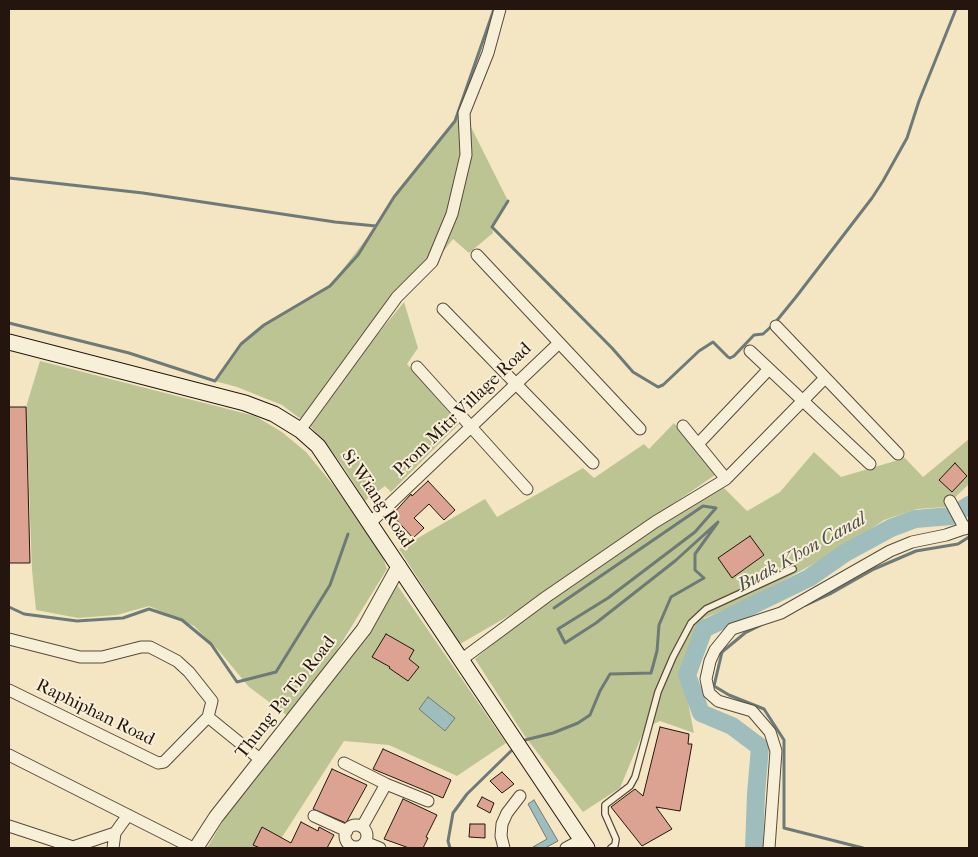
<!DOCTYPE html>
<style>
body{margin:0}
#map{position:relative;width:978px;height:857px;overflow:hidden;background:#f4e6c3;font-family:"IM FELL French Canon",serif}
canvas{display:block}
.frame{position:absolute;inset:0;border:10px solid #24160f;pointer-events:none}
</style>
<div id="map">
<canvas width="978" height="857"></canvas>
<div class="frame"></div>
</div>
<script>
const context = document.querySelector('canvas').getContext('2d');
context.lineJoin = 'round';
function paint(path, color) {
  context.fillStyle = color;
  context.fill(path, 'evenodd');
}
function poly(rows) {
  const path = new Path2D();
  for (const r of rows) {
    if (r.length === 3) {
      path.moveTo(r[0] + r[2], r[1]);
      path.arc(r[0], r[1], r[2], 0, 2 * Math.PI);
      continue;
    }
    path.moveTo(r[0], r[1]);
    for (let i = 2; i < r.length; i += 2) path.lineTo(r[i], r[i + 1]);
  }
  return path;
}
function trace(path, color, width, dash) {
  context.strokeStyle = color;
  context.lineWidth = width;
  context.lineCap = dash ? 'butt' : 'round';
  context.setLineDash(dash || []);
  context.stroke(path);
}
function label(font, color, halo, rows, align = 'center') {
  context.font = font + ' "IM FELL French Canon",serif';
  context.lineWidth = 4;
  context.setLineDash([]);
  context.textBaseline = 'middle';
  context.strokeStyle = halo;
  context.fillStyle = color;
  for (const [text, x, y, turn = 0] of rows) {
    context.save();
    context.translate(x, y);
    context.rotate((+turn || 0) * Math.PI / 180);
    context.textAlign = isNaN(turn) ? turn : align;
    if (halo) context.strokeText(text, 0, 0);
    context.fillText(text, 0, 0);
    context.restore();
  }
}
paint(poly([
 [464,113,508,201,492,227,493,233,469,253,453,239,418,284,404,281,302,420,282,405,237,387,215,381,241,344,264,325,330,286,376,226,394,197,454,121],
 [404,302,418,348,407,364,459,424,391,492,385,486,365,501,344,468,327,445,310,426,377,335],
 [40,361,255,416,282,432,306,452,334,486,382,555,387,569,318,681,288,716,249,687,220,652,194,626,149,606,117,615,78,618,36,610,32,570,26,407],
 [674,423,715,475,517,611,460,644,399,549,485,499,497,517,583,468,594,478,644,444,649,449],
 [969,439,969,484,945,507,917,509,884,520,849,544,750,599,704,618,681,666,694,733,660,721,645,728,620,788,583,812,524,735,475,659,559,590,634,539,724,488,747,511,780,492,814,452,841,477,905,458,923,477],
 [397,585,506,743,457,776,389,745,344,741,275,848,207,848,229,811,368,637]
]), '#bdc493');
const water = poly([
 [428,697,455,718,445,731,419,709,428,697],
 [534,800,558,841,545,848,533,847,547,839,528,804,534,800]
]);
paint(water, '#9fbdbd');
trace(water, '#6e7a77', 1);
trace(poly([
 [9,178,143,193,335,222,376,226],
 [508,201,492,227,612,348,633,372,658,387,663,385,699,351,713,342,728,357,730,358,734,356,754,335,763,334,774,324,796,297,872,198,883,181,907,138,919,101,956,9],
 [9,323,129,353,215,381,241,344,264,325,330,286,358,255,394,197,455,121,494,9],
 [806,605,830,594,874,569,916,551,958,544,969,537],
 [9,607,24,614,77,621,123,618,149,609,182,620,211,644,237,682,276,672,330,585,348,534],
 [763,624,745,633,722,652,714,686,729,695,764,709,784,740,784,828,863,848],
 [525,740,553,733,578,723,590,715,600,691,610,674,651,673,657,651,659,625,671,597,704,578,695,570,695,554,718,522,675,561,596,623,565,643,558,629,608,598,695,532,716,508,703,506,554,608],
 [450,848,448,841,453,813,467,794,511,751]
]), '#6e7a77', 3);
trace(poly([
 [754,848,756,794,760,747,732,726,701,713,687,675,704,629,809,578,845,553,891,528,915,519,952,516,969,505]
]), '#9fbdbd', 18);
const building = poly([
 [9,407,26,407,30,563,9,563,9,407],
 [955,463,967,476,952,492,939,480,955,463],
 [428,481,455,510,444,520,429,504,414,518,424,528,413,538,392,515,411,494,412,496,428,481],
 [750,536,764,555,732,578,718,558,750,536],
 [386,634,414,650,409,659,419,667,408,681,389,668,390,667,372,657,386,634],
 [660,727,689,734,688,744,692,744,680,811,656,807,672,829,642,846,611,807,635,789,643,796,660,727],
 [383,749,451,780,443,798,373,769,383,749],
 [332,769,367,785,346,823,313,809,332,769],
 [502,772,514,784,502,793,490,781,502,772],
 [482,797,494,803,490,813,477,806,482,797],
 [403,799,437,815,426,837,428,838,423,848,409,848,384,839,403,799],
 [301,822,318,831,319,827,334,835,327,848,260,848,253,845,262,827,291,843,301,822],
 [470,824,485,824,485,838,469,837,470,824]
]);
paint(building, '#dca392');
trace(building, '#24160f', 1);
const service = poly([
 [611,848,615,845,616,839,605,814,605,805,630,786,635,777,658,692,673,657,691,623,706,609,793,569]
]);
const minor = poly([
 [477,255,640,429],
 [443,309,593,463],
 [776,326,898,454],
 [750,351,870,464],
 [417,367,527,489],
 [683,426,726,479],
 [300,430,397,297,432,262,452,214,466,155,464,113,488,53,500,9],
 [698,444,769,369],
 [950,501,965,529],
 [370,523,559,343],
 [9,639,80,657,102,657,141,647,150,647,177,661,189,672,212,701,208,717,164,762,158,763,9,690],
 [461,660,546,597,655,522,726,479,825,378],
 [208,717,261,760],
 [9,755,193,848],
 [344,763,386,784],
 [314,816,347,831],
 [356,836,11],
 [9,826,73,847],
 [362,827,386,784,428,801],
 [365,842,380,848],
 [70,848,115,833,128,815],
 [113,848,115,833],
 [504,848,501,836,502,824,507,813,520,796],
 [566,848,581,840],
 [769,848,776,751,770,732,752,711,718,701,709,693,706,679,710,661,715,650,732,629,781,613,890,551,912,542,946,535,969,527]
]);
const tertiary = poly([
 [196,848,216,817,364,629,399,566]
]);
const secondary = poly([
 [9,342,245,403,274,414,300,430,318,446,587,848]
]);
trace(service, '#584a3c', 8);
trace(minor, '#584a3c', 13);
trace(tertiary, '#584a3c', 16);
trace(secondary, '#24160f', 17);
trace(service, '#f8efd8', 5.5);
trace(minor, '#f8efd8', 11);
trace(tertiary, '#f8efd8', 14);
trace(secondary, '#f8efd8', 15);
label('18px', '#24160f', '#f8efd8', [
 ["Prom Mitr Village Road",463,410,-44],
 ["Si Wiang Road",377,499,56],
 ["Thung Pa Tio Road",286,698,-52],
 ["Raphiphan Road",95,713,26]
]);
label('italic 19px', '#4f504c', '#f8efd8', [
 ["Buak Khon Canal",802,553,-29]
]);
</script>
